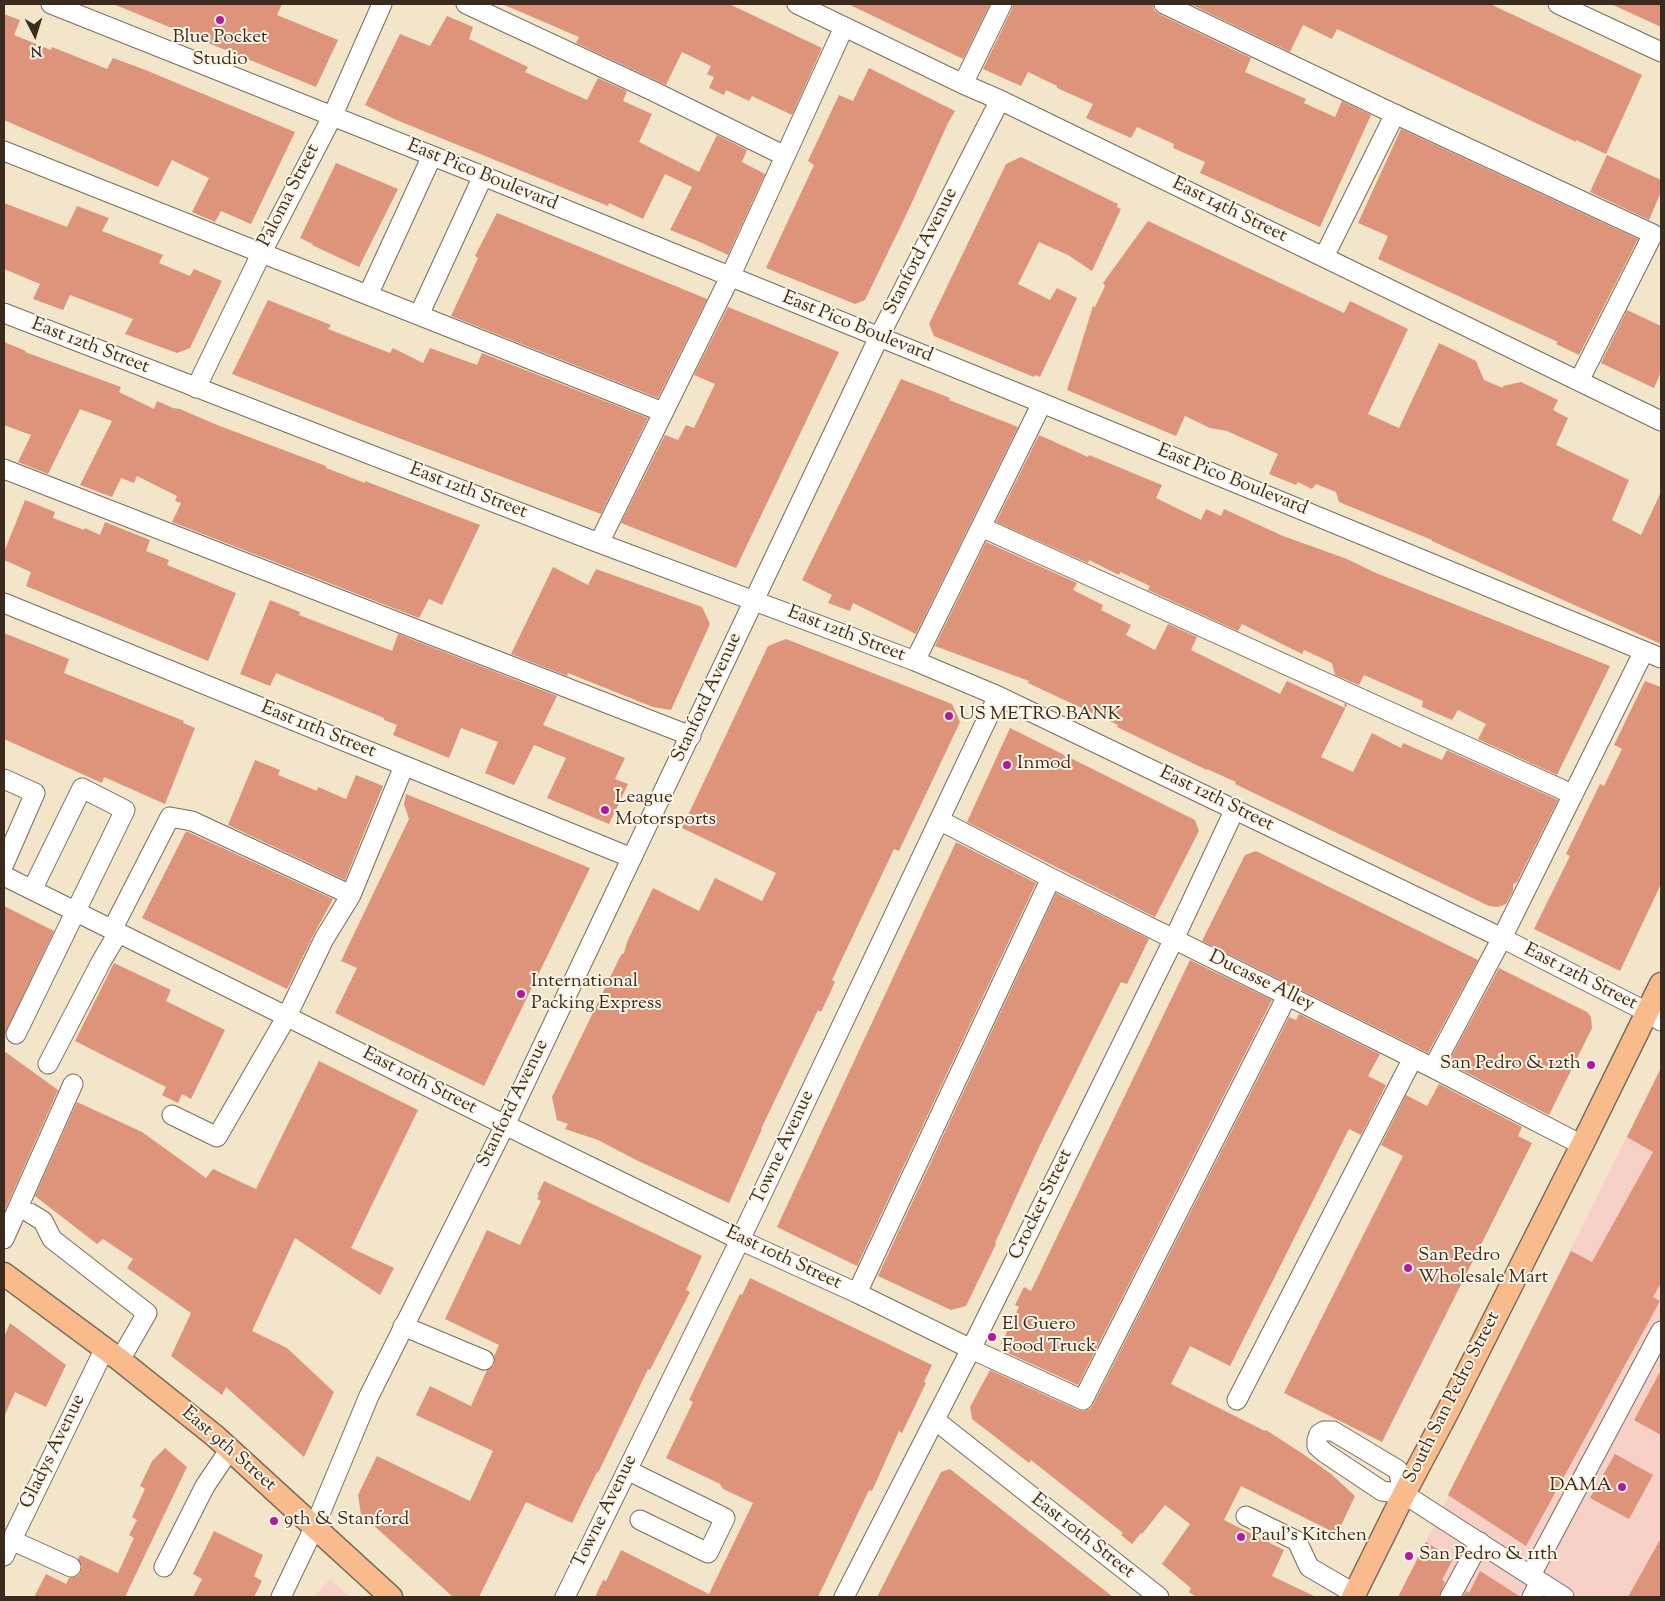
<!DOCTYPE html>
<style>
body{margin:0}
#map{position:relative;width:1665px;height:1601px;overflow:hidden;background:#f2e5c9;font-family:"Sorts Mill Goudy",serif}
canvas{display:block}
.frame{position:absolute;inset:0;border:5px solid #3b2a1e;pointer-events:none}
.north{position:absolute;left:10px;top:10px;width:50px;height:50px;-webkit-text-stroke:4px #fcf5e5;paint-order:stroke;rotate:175deg;font-size:14px;font-weight:700;line-height:20px;text-align:center;color:#3b2a1e}
.north::after{content:'';display:block;margin:auto;width:18px;height:22px;background:#3b2a1e;clip-path:polygon(50% 0,100% 100%,50% 72%,0 100%)}
</style>
<div id="map">
<canvas width="1665" height="1601"></canvas>
<div class="frame"></div>
<div class="north">N</div>
</div>
<script>
const context = document.querySelector('canvas').getContext('2d');
context.lineJoin = 'round';
function paint(path, color) {
  context.fillStyle = color;
  context.fill(path, 'evenodd');
}
function poly(rows) {
  const path = new Path2D();
  for (const r of rows) {
    path.moveTo(r[0], r[1]);
    for (let i = 2; i < r.length; i += 2) path.lineTo(r[i], r[i + 1]);
  }
  return path;
}
function trace(path, color, width, dash) {
  context.strokeStyle = color;
  context.lineWidth = width;
  context.lineCap = dash ? 'butt' : 'round';
  context.setLineDash(dash || []);
  context.stroke(path);
}
function label(font, color, halo, rows, align = 'center') {
  context.font = font + ' "Sorts Mill Goudy",serif';
  context.lineWidth = 4;
  context.setLineDash([]);
  context.textBaseline = 'middle';
  context.strokeStyle = halo;
  context.fillStyle = color;
  for (const [text, x, y, turn = 0] of rows) {
    context.save();
    context.translate(x, y);
    context.rotate((+turn || 0) * Math.PI / 180);
    context.textAlign = isNaN(turn) ? turn : align;
    if (halo) context.strokeText(text, 0, 0);
    context.fillText(text, 0, 0);
    context.restore();
  }
}
paint(poly([
 [1661,1068,1661,1597,1398,1597],
 [330,1579,350,1597,314,1597]
]), '#f7d1c7');
paint(poly([
 [113,4,282,4,277,15,338,40,316,87],
 [502,4,729,4,822,48,792,115,752,96,749,101,726,90,724,95,709,88,714,77,707,74,711,66,682,52,666,85,576,43,579,37],
 [848,4,990,4,963,59],
 [1013,4,1153,4,1154,10,1159,14,1251,58,1245,72,1306,99,1304,103,1335,117,1342,101,1371,115,1320,227,1200,173,1205,162,1173,148,1174,144,1137,127,1131,138,1086,118,1093,104,1057,88,1057,86,1028,72,1021,86,983,69,1012,9],
 [1190,4,1490,4,1642,75,1606,154,1576,140,1576,142,1337,29,1332,39,1303,25,1290,52],
 [1611,4,1661,4,1661,27],
 [4,14,20,20,14,35,51,50,52,47,107,69,113,58,143,69,295,132,251,224,221,211,215,222,192,212,209,178,172,160,158,187,4,120],
 [447,16,473,27,469,39,528,67,525,72,587,100,598,78,627,91,623,101,652,114,639,142,699,172,717,135,747,150,742,162,765,174,728,255,700,242,670,230,692,187,665,174,643,219,609,203,608,206,394,119,365,105,400,34,430,46],
 [869,68,955,111,948,123,908,211,865,300,855,304,766,268,814,165,808,161,839,95,853,101],
 [1401,129,1638,239,1579,355,1556,344,1558,342,1378,259,1388,236,1358,223],
 [1607,155,1661,180,1661,192,1649,220,1590,192],
 [1021,157,1118,204,1117,207,1121,209,1092,271,1068,255,1039,242,1018,284,1050,300,1057,288,1077,298,1040,377,1035,375,1034,377,934,336,929,324,1006,164],
 [336,163,398,189,359,267,312,245,313,244,300,238],
 [4,203,67,227,77,206,109,218,102,231,163,255,159,263,190,276,194,269,222,281,190,348,177,353,125,334,133,319,70,295,63,310,33,299,40,284,4,269],
 [497,213,707,299,658,398,451,316,478,258,475,256],
 [1148,221,1344,313,1350,301,1408,329,1368,414,1399,428,1439,343,1476,361,1484,380,1503,388,1503,386,1521,382,1558,400,1553,410,1568,418,1556,445,1629,480,1612,520,1641,535,1661,492,1661,644,1432,541,1432,540,1339,502,1336,492,1316,484,1312,489,1298,482,1296,485,1269,474,1278,454,1227,431,1210,428,1185,416,1176,436,1067,390,1093,306,1095,307,1105,286,1103,283],
 [268,300,331,325,328,329,390,353,393,348,423,363,430,348,477,365,482,353,648,418,601,514,356,422,232,374],
 [728,307,839,352,736,568,621,523,665,435,678,440,686,425,694,428,715,384,694,375],
 [1627,310,1661,326,1661,372,1654,388,1601,363],
 [4,342,26,351,25,352,121,387,119,392,154,409,157,401,173,408,180,409,217,425,326,466,326,468,365,483,365,481,480,525,442,605,429,599,419,618,172,522,181,503,175,501,177,496,137,476,134,483,121,478,112,497,80,485,112,421,80,409,48,474,18,462,31,435,4,425],
 [901,379,950,398,949,400,1018,427,916,634,853,603,850,611,828,603,832,595,802,580],
 [1039,435,1088,457,1089,455,1162,485,1156,498,1201,520,1206,509,1221,516,1224,509,1283,536,1347,559,1376,573,1610,666,1557,775,1478,739,1486,724,1458,710,1452,720,1422,707,1423,701,1364,675,1359,685,1335,675,1332,663,1304,650,1302,654,1242,624,1238,631,1148,590,1150,586,1120,572,1119,575,1089,560,1088,563,996,522],
 [25,500,55,512,53,518,84,530,85,528,100,535,105,522,150,540,146,551,169,560,167,565,236,593,208,661,26,586,31,572,4,560,4,552],
 [986,542,1077,583,1073,590,1103,605,1101,610,1131,625,1126,635,1155,650,1168,624,1197,637,1191,650,1280,694,1287,681,1345,708,1344,703,1347,705,1321,757,1353,772,1372,733,1401,748,1403,743,1442,760,1447,750,1558,800,1517,882,1513,884,1513,891,1506,904,1498,907,1489,906,1235,784,1236,782,1207,769,1207,770,1146,741,1117,727,1118,725,1028,683,1029,681,935,646],
 [553,567,588,585,596,569,702,607,710,624,671,710,653,707,568,673,567,676,511,654],
 [270,600,300,612,299,615,392,651,398,634,557,696,543,725,625,758,615,779,628,784,609,824,547,798,566,758,534,745,514,785,485,773,498,742,461,728,449,758,393,735,397,725,384,720,384,718,276,673,270,686,240,674],
 [4,633,69,659,64,673,184,721,183,723,195,728,165,804,104,777,102,783,4,739],
 [786,639,952,704,960,722,899,851,894,849,886,866,832,980,835,982,821,1012,818,1010,761,1129,762,1129,729,1203,636,1160,598,1140,565,1129,568,1124,557,1120,552,1097,621,955,624,953,627,942,653,888,699,911,715,878,762,901,776,873,682,828,768,646],
 [1645,681,1661,687,1661,884,1620,971,1534,929,1570,856,1566,854,1600,784,1604,786,1622,749,1614,745],
 [1010,728,1195,820,1199,831,1155,917,967,822],
 [255,760,280,770,278,775,317,791,318,787,346,799,356,775,383,786,345,880,228,825],
 [406,794,590,868,484,1086,335,1013,357,968,341,961,409,819,404,804],
 [186,831,333,899,314,934,287,989,142,918],
 [956,842,1036,883,857,1266,777,1227],
 [1256,851,1478,960,1428,1053,1202,941,1245,855],
 [1056,893,1149,939,1127,984,1121,982,1090,1044,1039,1147,995,1243,996,1244,966,1306,951,1310,878,1276],
 [4,906,54,931,4,1036],
 [1190,960,1272,1000,1078,1385,1001,1350,1004,1345,1001,1344,1019,1307,1015,1305,1024,1287,1031,1291],
 [114,963,171,990,166,1001,225,1030,191,1099,182,1094,178,1103,162,1095,166,1087,75,1041],
 [1499,968,1587,1012,1591,1017,1592,1028,1549,1115,1448,1063],
 [1299,1014,1380,1054,1368,1076,1386,1085,1361,1135,1349,1129,1230,1366,1190,1346,1171,1384,1265,1431,1266,1430,1303,1454,1331,1474,1355,1496,1337,1534,1241,1486,1224,1520,1284,1550,1272,1576,1316,1597,1196,1597,1189,1592,1191,1588,1162,1564,1190,1524,1165,1505,1142,1534,1141,1533,1132,1544,1121,1535,1123,1533,1031,1460,1029,1463,972,1419,970,1407,990,1370,1078,1410,1084,1411,1090,1409,1093,1405,1289,1017,1296,1020],
 [4,1051,58,1090,4,1212],
 [319,1061,418,1110,351,1248,394,1268,380,1295,295,1238,252,1331,287,1348,334,1392,304,1457,226,1387,222,1395,171,1356,191,1313,127,1268,133,1259,103,1239,97,1244,35,1196,77,1102,142,1132,206,1178,213,1169,256,1189],
 [1661,1068,1661,1283,1653,1297,1660,1301,1526,1546,1448,1495,1571,1251,1592,1262,1653,1152,1627,1137],
 [1439,1084,1522,1127,1518,1136,1532,1143,1382,1442,1284,1393,1403,1156,1381,1145,1406,1095,1427,1106],
 [544,1181,702,1256,686,1290,690,1292,650,1370,648,1369,598,1473,597,1472,572,1523,526,1502,479,1597,453,1597,361,1514,358,1495,377,1456,470,1501,493,1451,416,1415,430,1386,471,1406,487,1370,494,1365,494,1356,499,1345,445,1319,487,1230,520,1245,541,1201,537,1199,539,1195,537,1195],
 [750,1278,932,1365,924,1382,926,1383,902,1433,899,1431,872,1491,869,1490,818,1597,595,1597,603,1580,606,1581,621,1550,709,1594,753,1503,723,1489,720,1484,666,1458,693,1402,689,1400,740,1294,742,1295],
 [10,1323,66,1365,46,1407,15,1392,4,1417,4,1337],
 [1661,1370,1661,1435,1634,1420],
 [165,1448,187,1467,125,1597,34,1597,46,1574,66,1584,69,1578,78,1576,81,1571,82,1566,78,1559,80,1555,118,1573,134,1538,129,1535,137,1520,132,1517,145,1489,140,1486,152,1461],
 [1615,1454,1653,1475,1629,1519,1590,1498],
 [950,1469,1113,1597,877,1597,941,1472],
 [214,1531,263,1555,254,1576,262,1581,254,1597,193,1597,202,1579,193,1574],
 [1661,1538,1661,1597,1628,1597],
 [1426,1542,1453,1559,1442,1580,1445,1582,1439,1597,1398,1597],
 [1480,1571,1521,1597,1463,1597,1466,1591,1469,1593]
]), '#dd947b');
const minor = poly([
 [51,4,483,176,1042,403,1661,658],
 [466,4,653,91,785,156],
 [797,4,963,84,1000,100,1661,421],
 [1164,4,1384,109,1653,234,1579,381],
 [1558,4,1661,52],
 [963,84,1002,4],
 [4,151,663,412],
 [1324,257,1395,114],
 [368,295,432,156],
 [4,313,599,543,915,661,998,696,1502,938,1647,1012,1661,1021],
 [419,315,483,176],
 [196,388,262,252,332,117,382,4],
 [4,469,691,736],
 [981,527,1572,794],
 [599,543,730,277,844,27],
 [4,603,632,858],
 [915,661,1042,403],
 [4,779,35,793,4,864],
 [939,820,1051,878,1433,1068,1582,1145],
 [4,876,505,1125,740,1240,857,1293,971,1349,1083,1400,1287,996],
 [112,930,170,817,192,821,351,895],
 [16,1034,125,810,82,788,32,890],
 [48,1064,101,962,118,933],
 [1433,1068,1502,938,1644,651],
 [172,1115,217,1137,287,1016,324,939,351,895,404,766],
 [30,1213,43,1221,52,1239,147,1313,120,1360],
 [4,1239,73,1084],
 [857,1293,1051,878],
 [403,1326,484,1360],
 [1237,1400,1413,1058],
 [935,1420,1159,1597],
 [627,1470,725,1518,708,1553,640,1520],
 [1404,1494,1398,1470,1333,1431,1324,1431,1319,1434,1317,1440,1317,1446,1325,1453,1382,1491,1404,1494,1564,1597],
 [1246,1516,1297,1541,1309,1567,1355,1594],
 [11,1540,71,1567],
 [4,1556,105,1348],
 [164,1567,205,1486,230,1449],
 [1531,1575,1661,1331],
 [281,1597,314,1528,369,1396,505,1125,879,337,1000,100],
 [565,1597,740,1240,998,696],
 [844,1597,971,1349,1174,939,1235,809],
 [1450,1597,1480,1542],
 [1532,1597,1540,1582]
]);
const major = poly([
 [4,1274,120,1360,215,1436,391,1597],
 [1353,1597,1404,1494,1448,1411,1582,1145,1661,984]
]);
trace(minor, '#7b6b5a', 21);
trace(major, '#7b6b5a', 25);
trace(minor, '#fff', 19);
trace(major, '#fabb8c', 22);
for (const [x, y, r, color] of [
 [220,20,5,"#b5179e"],
 [949,716,5,"#b5179e"],
 [1007,765,5,"#b5179e"],
 [605,810,5,"#b5179e"],
 [521,994,5,"#b5179e"],
 [1591,1065,5,"#b5179e"],
 [1408,1268,5,"#b5179e"],
 [992,1337,5,"#b5179e"],
 [1622,1487,5,"#b5179e"],
 [274,1521,5,"#b5179e"],
 [1241,1537,5,"#b5179e"],
 [1409,1556,5,"#b5179e"]
]) {
  const dot = new Path2D();
  dot.arc(x, y, r, 0, 2 * Math.PI);
  context.fillStyle = color;
  context.fill(dot);
  trace(dot, '#fcf5e5', 2);
}
label('19px', '#3b2a1e', '#fcf5e5', [
 ["Blue Pocket",220,39,"center"],
 ["Studio",220,61,"center"],
 ["US METRO BANK",959,716],
 ["Inmod",1017,765],
 ["League",615,799],
 ["Motorsports",615,821],
 ["International",531,983],
 ["Packing Express",531,1005],
 ["San Pedro & 12th",1581,1065,"right"],
 ["San Pedro",1418,1257],
 ["Wholesale Mart",1418,1279],
 ["El Guero",1002,1326],
 ["Food Truck",1002,1348],
 ["DAMA",1612,1487,"right"],
 ["9th & Stanford",284,1521],
 ["Paul's Kitchen",1251,1537],
 ["San Pedro & 11th",1419,1556]
], 'left');
label('19px', '#3b2a1e', '#fcf5e5', [
 ["East Pico Boulevard",482,176,22],
 ["Paloma Street",290,196,-63],
 ["East 14th Street",1229,211,26],
 ["Stanford Avenue",922,252,-63],
 ["East Pico Boulevard",857,328,22],
 ["East 12th Street",90,347,21],
 ["East Pico Boulevard",1232,481,22],
 ["East 12th Street",468,492,21],
 ["East 12th Street",846,635,21],
 ["Stanford Avenue",708,698,-65],
 ["East 11th Street",318,731,22],
 ["East 12th Street",1216,800,26],
 ["East 12th Street",1580,978,27],
 ["Ducasse Alley",1261,982,26],
 ["East 10th Street",419,1082,27],
 ["Stanford Avenue",514,1104,-64],
 ["Towne Avenue",784,1148,-65],
 ["Crocker Street",1042,1205,-64],
 ["East 10th Street",783,1259,25],
 ["South San Pedro Street",1453,1398,-63],
 ["East 9th Street",228,1450,41],
 ["Gladys Avenue",54,1452,-64],
 ["Towne Avenue",606,1512,-64],
 ["East 10th Street",1082,1537,38]
]);
</script>
